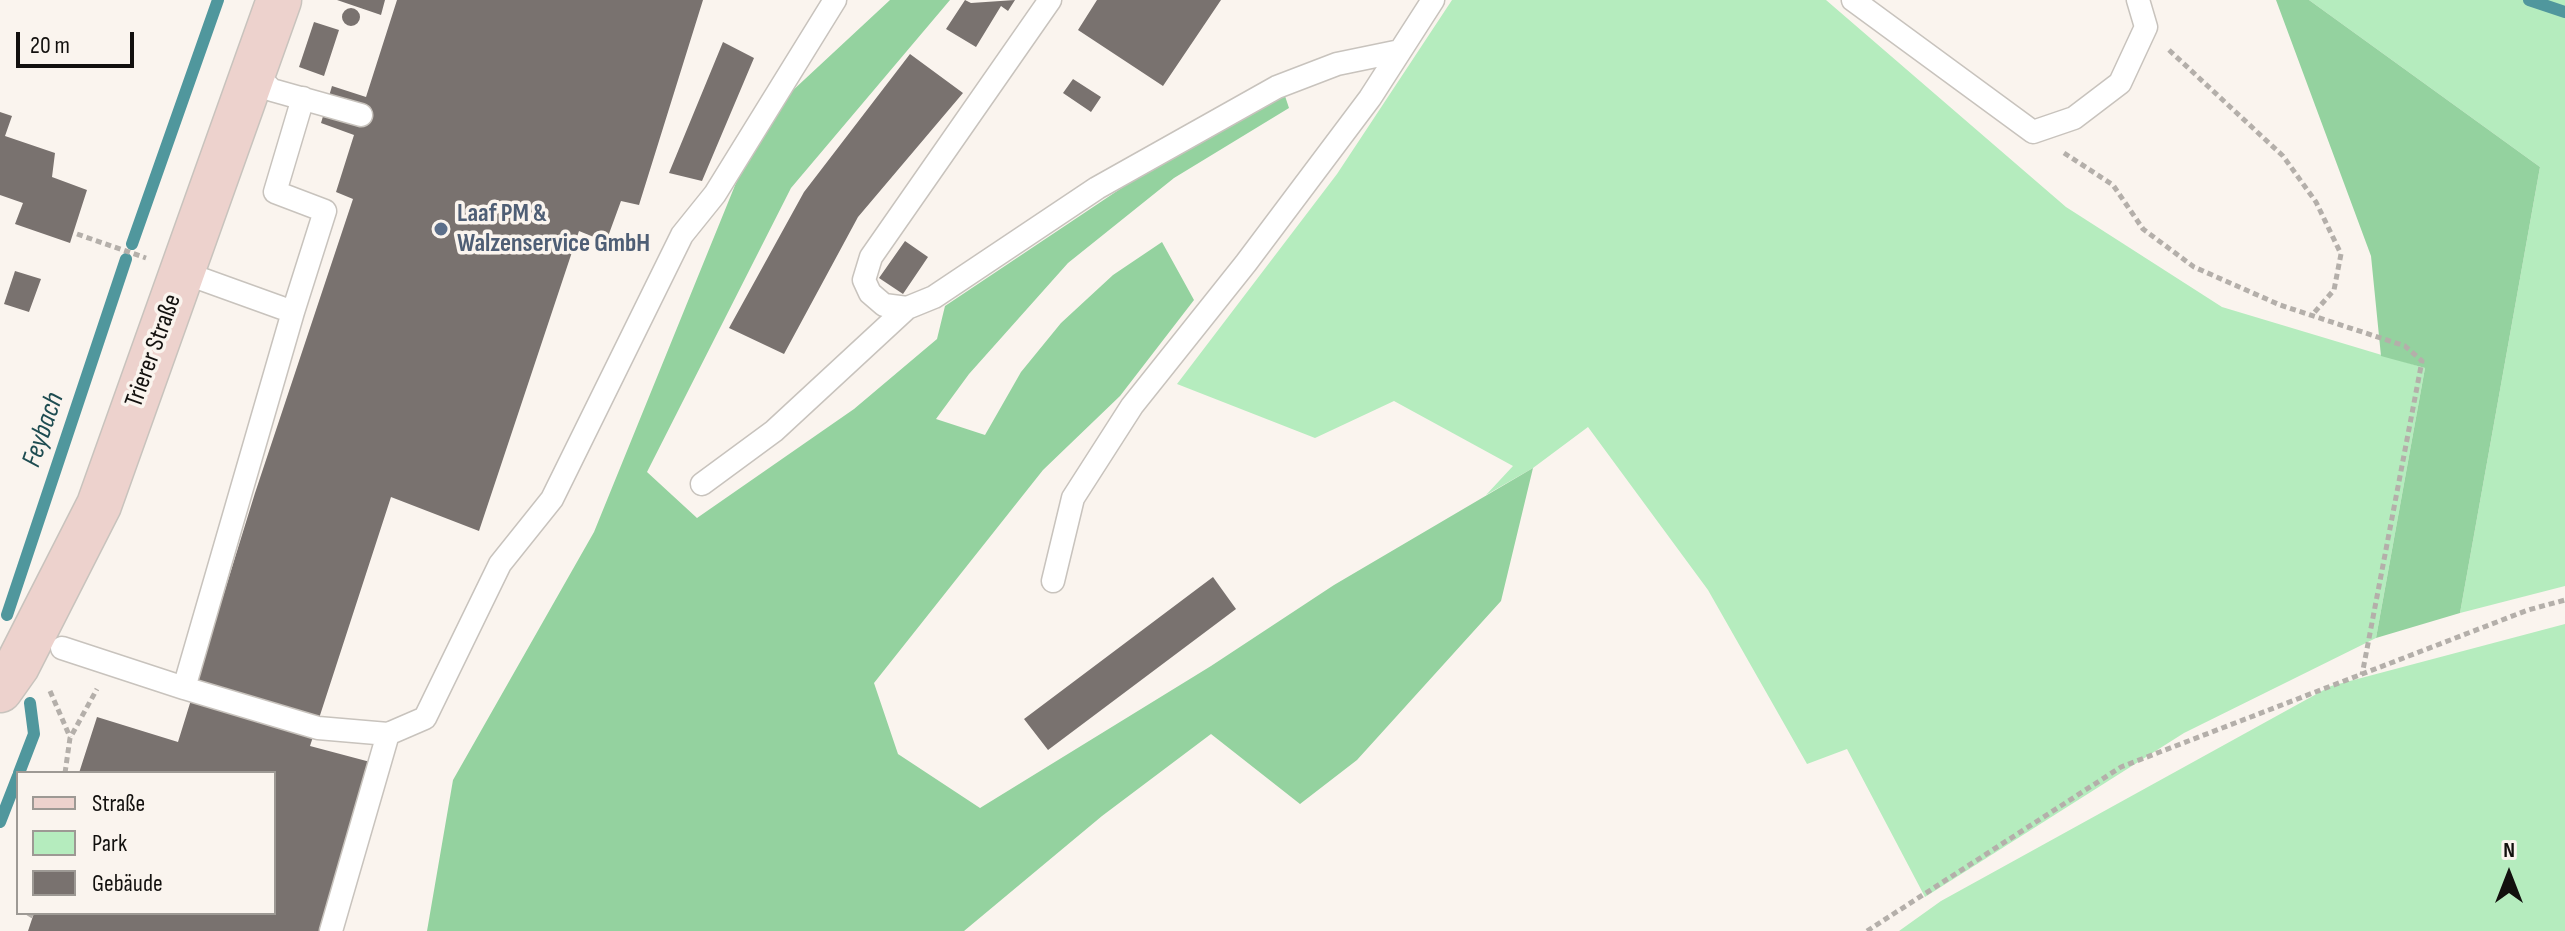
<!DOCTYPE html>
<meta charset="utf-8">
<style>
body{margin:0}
#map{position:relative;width:2565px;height:931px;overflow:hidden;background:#faf4ee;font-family:"Sofia Sans Condensed",sans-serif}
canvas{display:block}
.legend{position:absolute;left:16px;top:771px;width:260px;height:144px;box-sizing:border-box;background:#faf4ee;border:2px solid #9d9994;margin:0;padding:10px 14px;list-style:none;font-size:24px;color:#12100e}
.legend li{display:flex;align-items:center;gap:16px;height:40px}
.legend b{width:40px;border:2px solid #9d9994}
.north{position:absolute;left:2469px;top:835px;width:80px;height:80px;-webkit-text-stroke:6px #faf4ee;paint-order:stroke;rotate:0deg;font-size:22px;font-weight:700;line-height:32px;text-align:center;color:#12100e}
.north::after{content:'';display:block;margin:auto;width:28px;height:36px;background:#12100e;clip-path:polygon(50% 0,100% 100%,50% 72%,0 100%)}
.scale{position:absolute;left:16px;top:32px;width:118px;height:36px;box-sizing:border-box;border:4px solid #12100e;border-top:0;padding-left:10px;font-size:24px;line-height:28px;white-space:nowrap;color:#12100e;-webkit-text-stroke:6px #faf4ee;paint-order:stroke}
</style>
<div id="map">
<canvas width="2565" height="931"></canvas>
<ul class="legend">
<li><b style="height:10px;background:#edd2cd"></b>Straße</li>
<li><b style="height:22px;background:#b5ecbe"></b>Park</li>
<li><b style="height:22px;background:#79726f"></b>Gebäude</li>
</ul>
<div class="north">N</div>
<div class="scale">20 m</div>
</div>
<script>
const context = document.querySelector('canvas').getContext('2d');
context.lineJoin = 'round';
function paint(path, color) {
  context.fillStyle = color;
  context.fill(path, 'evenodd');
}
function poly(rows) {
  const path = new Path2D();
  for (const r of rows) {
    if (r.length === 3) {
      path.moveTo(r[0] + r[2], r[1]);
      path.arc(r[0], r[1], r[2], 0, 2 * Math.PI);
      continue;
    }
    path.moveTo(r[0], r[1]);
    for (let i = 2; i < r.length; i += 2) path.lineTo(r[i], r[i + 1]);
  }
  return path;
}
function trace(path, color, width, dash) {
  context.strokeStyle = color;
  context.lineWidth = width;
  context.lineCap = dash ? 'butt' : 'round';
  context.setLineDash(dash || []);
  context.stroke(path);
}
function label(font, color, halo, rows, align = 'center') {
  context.font = font + ' "Sofia Sans Condensed",sans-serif';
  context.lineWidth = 7;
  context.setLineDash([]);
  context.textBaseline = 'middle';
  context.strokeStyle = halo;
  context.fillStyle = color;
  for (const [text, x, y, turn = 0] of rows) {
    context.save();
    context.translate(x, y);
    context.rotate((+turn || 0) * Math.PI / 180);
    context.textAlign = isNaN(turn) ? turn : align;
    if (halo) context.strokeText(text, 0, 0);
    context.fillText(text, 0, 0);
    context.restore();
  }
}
paint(poly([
 [1452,0,1826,0,2066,207,2222,307,2425,368,2376,638,2184,733,1925,897,1847,749,1807,764,1708,590,1588,427,1533,468,1486,495,1513,466,1394,401,1315,438,1177,384,1337,174],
 [2309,0,2565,0,2565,586,2460,613,2540,167],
 [2565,624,2565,931,1899,931,1941,901,2331,686]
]), '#b5ecbe');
paint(poly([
 [890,0,950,0,791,188,647,472,697,518,854,409,937,339,945,306,1150,169,1284,93,1289,108,1174,178,1068,263,969,374,936,419,985,435,1021,372,1061,323,1113,275,1162,242,1194,300,1120,396,1043,470,874,683,898,754,980,808,1211,666,1334,585,1533,468,1501,601,1357,760,1300,804,1211,734,1102,816,964,931,427,931,453,780,594,532,762,119],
 [2276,0,2309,0,2540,167,2460,613,2376,638,2425,368,2381,356,2371,256]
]), '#94d29f');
trace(poly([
 [2529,0,2565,12],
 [132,244,218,0],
 [7,615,126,259],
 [19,773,34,734,30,703],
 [0,822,18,776]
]), '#50979d', 12);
paint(poly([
 [337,0,385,0,381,15],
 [397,0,703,0,639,205,621,201,606,242,579,231,479,531,391,497,310,746,374,763,320,931,28,931,34,913,274,913,274,773,79,773,97,717,178,742,255,493,353,199,336,192,354,135,321,123,332,86,366,97],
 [965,0,971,3,1015,0,1008,11,1001,6,976,47,946,29],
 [1097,0,1221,0,1163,86,1078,30],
 [351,17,9],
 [314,22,339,30,324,76,299,67],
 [723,42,754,58,702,181,669,173],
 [910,54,963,93,858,217,784,354,729,328,804,192],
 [1073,79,1101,97,1091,112,1063,93],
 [0,112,12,116,5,136,55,153,52,177,87,190,70,243,15,224,23,203,0,195],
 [905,241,928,257,903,294,879,278],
 [15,271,41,279,29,312,4,304],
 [1213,577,1236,609,1048,750,1024,719]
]), '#79726f');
const service = poly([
 [1050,0,871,257,864,280,870,293,884,305,907,308,934,297,1097,188,1277,87,1337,64,1400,51],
 [1853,0,2033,132,2074,118,2120,83,2146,27,2138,0],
 [253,72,272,90,361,115],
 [182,272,293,312,325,211,275,192,303,98],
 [702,484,774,431,907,308],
 [1053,581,1073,498,1132,406,1246,263,1370,98,1433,0],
 [62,648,184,688,293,312],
 [184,688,318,728,388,734,425,718,500,564,552,499,682,235,715,194,835,0],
 [331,931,388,734]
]);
const secondary = poly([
 [0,690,17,666,99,505,279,0]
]);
trace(service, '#c8c3bd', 25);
trace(secondary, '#c8c3bd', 47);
trace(poly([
 [2169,50,2283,156,2316,202,2341,254,2334,290,2312,315],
 [2064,153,2113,185,2143,229,2194,267,2280,305,2405,346,2422,361,2362,675],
 [77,234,146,258],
 [50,691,70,737],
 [65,773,70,738,97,689],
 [28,913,33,916],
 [1867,931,2121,767,2528,610,2565,600]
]), '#b4afaa', 5, [6, 4]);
trace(service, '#fff', 22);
trace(secondary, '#edd2cd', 44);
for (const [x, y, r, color] of [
 [441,229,8,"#5c6f8a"]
]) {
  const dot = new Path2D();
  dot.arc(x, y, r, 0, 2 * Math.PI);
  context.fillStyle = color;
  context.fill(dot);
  trace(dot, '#faf4ee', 3);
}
label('bold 26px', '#4e5e75', '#faf4ee', [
 ["Laaf PM &",457,214],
 ["Walzenservice GmbH",457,244]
], 'left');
label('26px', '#12100e', '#faf4ee', [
 ["Trierer Straße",154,351,-70]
]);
label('italic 28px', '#1e4c51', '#faf4ee', [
 ["Feybach",44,430,-71]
]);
</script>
